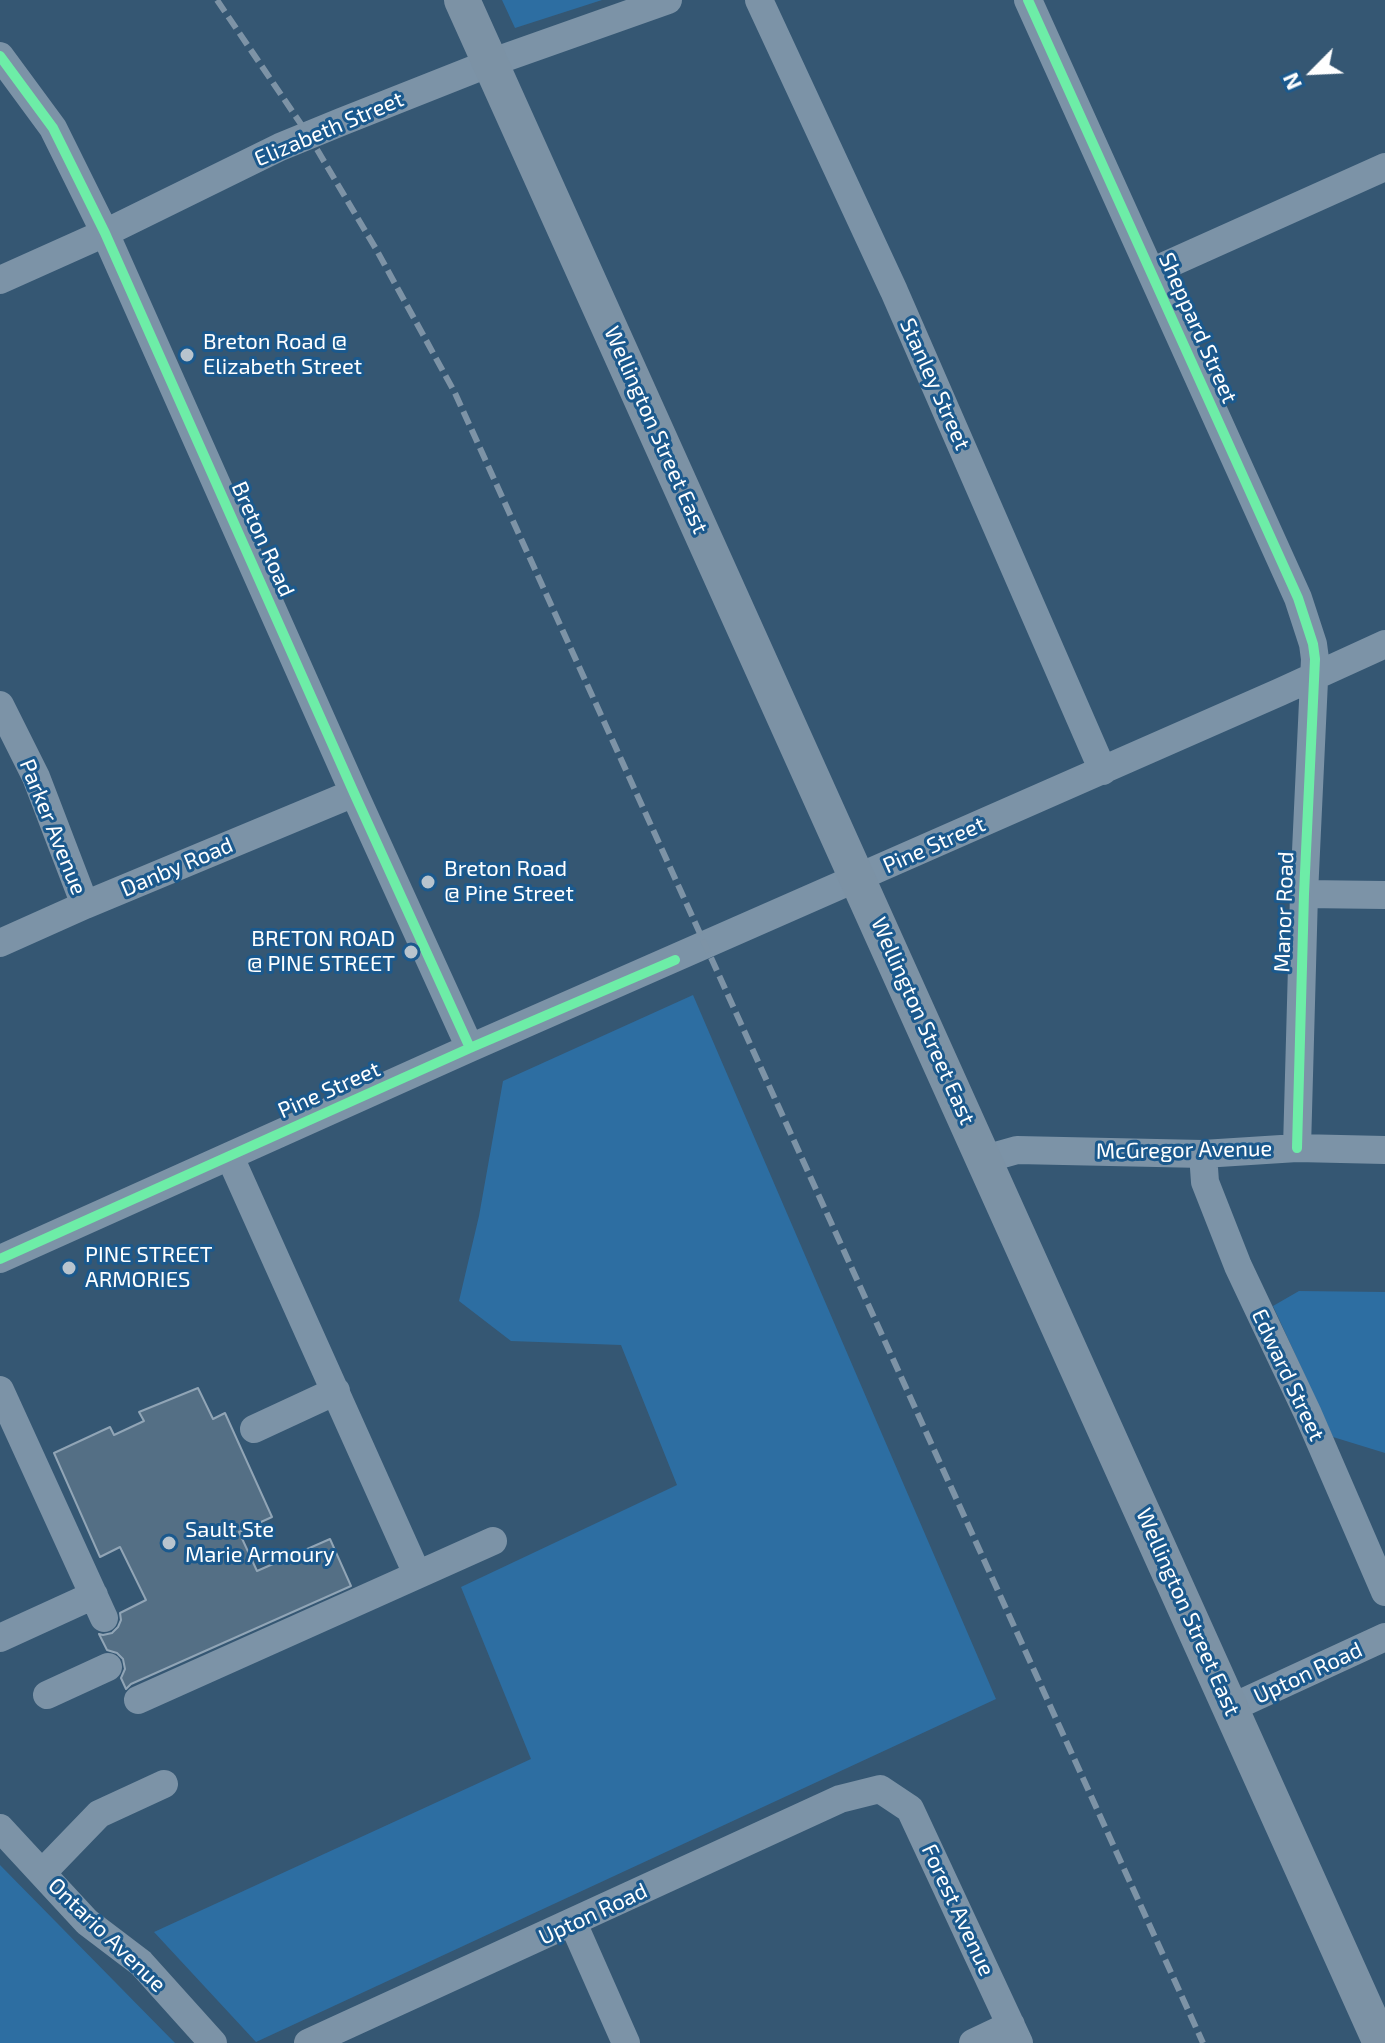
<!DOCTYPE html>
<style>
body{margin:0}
#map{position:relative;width:1385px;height:2043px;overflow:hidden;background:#355773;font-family:"Exo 2",sans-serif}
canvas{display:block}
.north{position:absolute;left:1273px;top:32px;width:80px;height:80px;-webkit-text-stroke:6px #1b598d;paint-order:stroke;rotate:246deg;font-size:22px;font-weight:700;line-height:32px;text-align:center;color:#fff}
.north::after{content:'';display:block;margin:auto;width:28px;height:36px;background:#fff;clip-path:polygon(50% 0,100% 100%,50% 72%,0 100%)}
</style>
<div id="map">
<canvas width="1385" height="2043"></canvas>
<div class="north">N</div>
</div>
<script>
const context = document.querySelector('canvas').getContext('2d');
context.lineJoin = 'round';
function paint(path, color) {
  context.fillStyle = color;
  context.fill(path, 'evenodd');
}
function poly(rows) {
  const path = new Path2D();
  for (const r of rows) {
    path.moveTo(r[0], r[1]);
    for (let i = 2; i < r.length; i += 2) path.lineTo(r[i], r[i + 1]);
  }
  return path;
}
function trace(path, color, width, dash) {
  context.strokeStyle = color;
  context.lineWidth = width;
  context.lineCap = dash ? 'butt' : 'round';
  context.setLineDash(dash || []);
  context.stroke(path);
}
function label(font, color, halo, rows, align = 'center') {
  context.font = font + ' "Exo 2",sans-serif';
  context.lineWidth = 6;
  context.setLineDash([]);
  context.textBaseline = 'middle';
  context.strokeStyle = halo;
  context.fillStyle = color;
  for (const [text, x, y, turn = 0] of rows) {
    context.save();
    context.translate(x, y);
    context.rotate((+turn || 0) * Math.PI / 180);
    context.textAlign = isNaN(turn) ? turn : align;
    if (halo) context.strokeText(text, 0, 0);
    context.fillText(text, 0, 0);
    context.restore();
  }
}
paint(poly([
 [502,0,602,0,515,28],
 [693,995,996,1699,256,2042,154,1932,531,1759,461,1587,677,1485,621,1345,511,1341,459,1301,479,1216,503,1081],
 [1299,1291,1385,1292,1385,1453,1333,1437,1273,1306],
 [0,1865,175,2043,0,2043]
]), '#2d6ea2');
const building = poly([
 [198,1388,213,1419,225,1413,272,1517,239,1532,257,1571,330,1539,351,1586,131,1684,126,1689,121,1678,125,1669,123,1659,117,1653,107,1650,99,1634,103,1635,112,1633,118,1627,121,1620,120,1613,146,1600,120,1547,100,1557,54,1453,110,1427,114,1435,144,1421,139,1412,198,1388]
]);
paint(building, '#546f85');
trace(building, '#91a5b6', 2);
trace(poly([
 [759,0,894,291,1103,771],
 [1028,0,1298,598,1313,644,1315,659,1304,894,1297,1148],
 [0,56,53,128,105,233,354,793,470,1048],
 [1151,272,1385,167],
 [0,280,105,233,280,147,341,122,490,63,668,0],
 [0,705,36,777,85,905],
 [1304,894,1385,895],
 [0,943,85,905,354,793],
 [1203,1154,1205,1182,1238,1266,1308,1414,1385,1592],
 [230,1157,417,1574],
 [985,1159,1017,1150,1203,1154,1297,1148,1385,1150],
 [0,1259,470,1048,1280,692,1385,644],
 [0,1390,104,1618],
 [254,1429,336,1391],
 [0,1638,94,1595],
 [47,1695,108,1667],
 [138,1700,493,1541],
 [1231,1708,1385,1637],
 [0,1828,87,1922,141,1963,213,2043],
 [42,1873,99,1814,164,1784],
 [573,1923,626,2043],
 [308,2043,840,1799,880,1789,910,1809,1019,2043],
 [973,2043,1011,2025]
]), '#7c93a7', 28);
trace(poly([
 [462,0,1381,2043]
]), '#7c92a5', 36);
trace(poly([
 [217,0,309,136,376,249,455,393,1203,2043]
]), '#7d93a6', 6, [14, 6]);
trace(poly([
 [1028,0,1298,598,1313,644,1315,659,1304,894,1297,1148],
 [0,56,53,128,105,233,354,793,470,1048],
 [0,1259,470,1048,675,960]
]), '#6deda7', 10);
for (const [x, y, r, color] of [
 [187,355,8,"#b8c4ce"],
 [428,882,8,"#b8c4ce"],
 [411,952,8,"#b8c4ce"],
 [69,1268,8,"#b8c4ce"],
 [169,1543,8,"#b8c4ce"]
]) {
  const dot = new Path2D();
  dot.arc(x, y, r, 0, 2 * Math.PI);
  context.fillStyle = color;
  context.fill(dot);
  trace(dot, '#1b598d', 3);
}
label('22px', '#fff', '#1b598d', [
 ["Elizabeth Street",329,129,-23],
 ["Sheppard Street",1198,328,66],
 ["Stanley Street",935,384,66],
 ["Wellington Street East",656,430,66],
 ["Breton Road",263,539,66],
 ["Parker Avenue",53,827,68],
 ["Pine Street",934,845,-24],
 ["Danby Road",177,867,-23],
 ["Manor Road",1284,912,-88],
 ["Wellington Street East",923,1021,66],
 ["Pine Street",329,1090,-24],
 ["McGregor Avenue",1184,1150,-1],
 ["Edward Street",1288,1375,65],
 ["Wellington Street East",1188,1612,66],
 ["Upton Road",1308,1673,-25],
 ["Forest Avenue",958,1910,65],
 ["Upton Road",593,1914,-25],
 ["Ontario Avenue",107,1935,44]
]);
label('22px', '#fff', '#1b598d', [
 ["Breton Road @",203,342],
 ["Elizabeth Street",203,367],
 ["Breton Road",444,869],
 ["@ Pine Street",444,894],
 ["BRETON ROAD",395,939,"right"],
 ["@ PINE STREET",395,964,"right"],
 ["PINE STREET",85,1255],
 ["ARMORIES",85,1280],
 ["Sault Ste",185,1530],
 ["Marie Armoury",185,1555]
], 'left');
</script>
